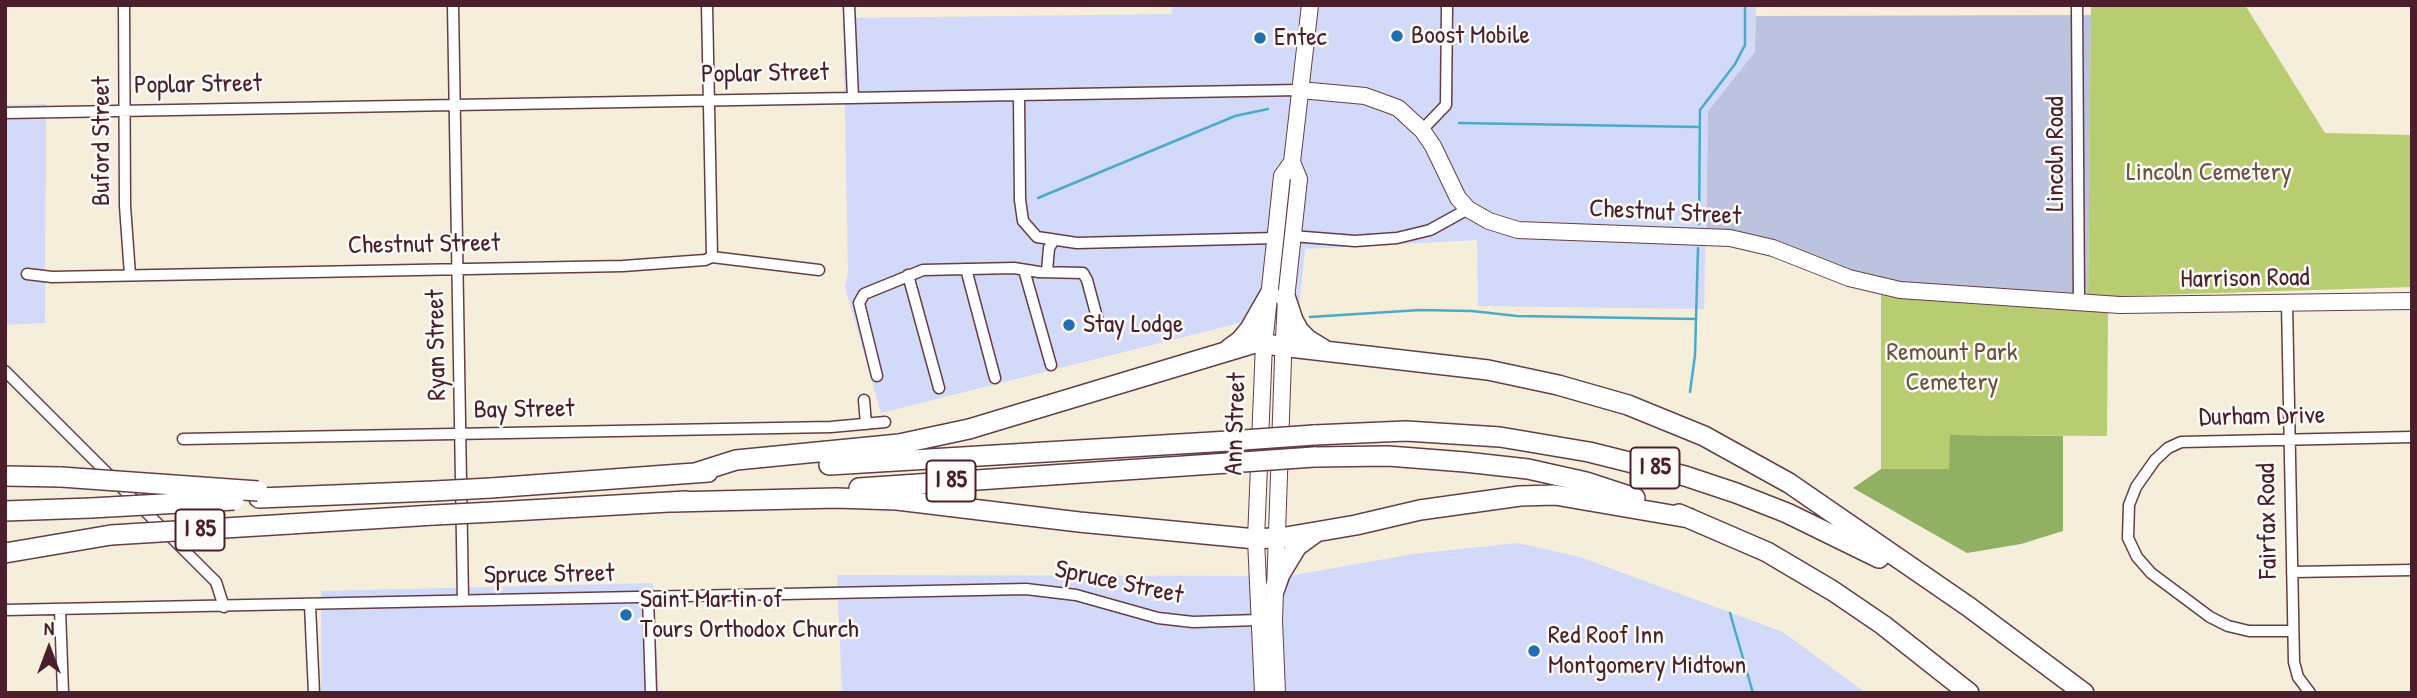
<!DOCTYPE html>
<style>
body{margin:0}
#map{position:relative;width:2417px;height:698px;overflow:hidden;background:#f5eedb;font-family:"Patrick Hand",sans-serif}
canvas{display:block}
.frame{position:absolute;inset:0;border:7px solid #4a1f2b;pointer-events:none}
.north{position:absolute;left:14px;top:614px;width:70px;height:70px;-webkit-text-stroke:5px #fdfcf7;paint-order:stroke;rotate:0deg;font-size:19px;font-weight:700;line-height:28px;text-align:center;color:#4a1f2b}
.north::after{content:'';display:block;margin:auto;width:24px;height:32px;background:#4a1f2b;clip-path:polygon(50% 0,100% 100%,50% 72%,0 100%)}
</style>
<div id="map">
<canvas width="2417" height="698"></canvas>
<div class="frame"></div>
<div class="north">N</div>
</div>
<script>
const context = document.querySelector('canvas').getContext('2d');
context.lineJoin = 'round';
function paint(path, color) {
  context.fillStyle = color;
  context.fill(path, 'evenodd');
}
function poly(rows) {
  const path = new Path2D();
  for (const r of rows) {
    path.moveTo(r[0], r[1]);
    for (let i = 2; i < r.length; i += 2) path.lineTo(r[i], r[i + 1]);
  }
  return path;
}
function trace(path, color, width, dash) {
  context.strokeStyle = color;
  context.lineWidth = width;
  context.lineCap = dash ? 'butt' : 'round';
  context.setLineDash(dash || []);
  context.stroke(path);
}
function label(font, color, halo, rows, align = 'center') {
  context.font = font + ' "Patrick Hand",sans-serif';
  context.lineWidth = 5;
  context.setLineDash([]);
  context.textBaseline = 'middle';
  context.strokeStyle = halo;
  context.fillStyle = color;
  for (const [text, x, y, turn = 0] of rows) {
    context.save();
    context.translate(x, y);
    context.rotate((+turn || 0) * Math.PI / 180);
    context.textAlign = isNaN(turn) ? turn : align;
    if (halo) context.strokeText(text, 0, 0);
    context.fillText(text, 0, 0);
    context.restore();
  }
}
paint(poly([
 [1172,5,1756,5,1756,52,1708,111,1704,309,1478,306,1477,240,1305,249,1299,308,881,413,845,287,848,272,843,18,1172,14],
 [46,104,45,323,5,325,5,105],
 [1517,543,1580,557,1783,632,1866,693,842,693,837,575,1290,576,1413,554],
 [653,583,659,693,321,693,321,591]
]), '#d3d9f9');
paint(poly([
 [2091,15,2088,309,1881,294,1742,246,1706,241,1708,111,1755,52,1756,16]
]), '#bcc3de');
paint(poly([
 [2091,5,2245,5,2325,133,2412,135,2412,287,2088,297],
 [1881,294,2108,311,2107,436,1950,435,1950,469,1881,469]
]), '#b8cd71');
paint(poly([
 [1950,435,2063,436,2063,531,2021,544,1967,553,1853,488,1881,469,1949,469]
]), '#92b063');
trace(poly([
 [1459,123,1698,127],
 [1038,198,1235,116,1268,109],
 [1699,224,1700,110,1735,64,1745,45,1745,5],
 [1310,317,1420,310,1472,311,1517,316,1696,319],
 [1690,392,1695,355,1698,248],
 [1730,613,1753,693]
]), '#4aabc9', 2.5);
const street = poly([
 [124,5,125,206,130,275],
 [453,5,463,600],
 [707,5,712,257],
 [849,5,853,98],
 [2077,5,2079,303],
 [1019,96,1020,200,1023,221,1037,237,1077,243,1276,238],
 [5,113,1300,90],
 [1422,130,1446,105,1447,5],
 [1292,236,1355,241,1397,238,1430,230,1468,209],
 [966,269,995,378],
 [1024,270,1051,365],
 [1047,271,1049,248,1054,240],
 [27,274,52,277,623,266,705,260,712,257,819,270],
 [908,275,939,388],
 [2287,303,2294,662,2298,677,2310,693],
 [5,371,216,582,224,607],
 [877,376,859,303,864,294,923,270,1014,268,1039,272,1083,273,1087,280,1098,321],
 [864,400,866,424],
 [183,439,831,427,885,422],
 [2292,572,2412,570],
 [648,596,651,693],
 [310,605,314,693],
 [60,609,63,693],
 [5,610,1026,589,1076,595,1158,618,1193,622,1258,620],
 [2293,631,2249,631,2228,626,2210,617,2151,573,2137,557,2128,538,2129,505,2136,487,2155,460,2168,448,2181,442,2412,437]
]);
const secondary = poly([
 [1300,90,1365,96,1398,108,1422,130,1433,146,1458,198,1468,209,1489,221,1518,230,1730,238,1773,248,1849,278,1900,290,2120,305,2412,301],
 [1263,693,1256,539,1264,344,1282,176,1292,162,1310,5],
 [1277,693,1274,620,1283,359,1286,299,1299,179,1292,162]
]);
const highway = poly([
 [1286,299,1293,320,1299,331,1308,340,1323,349],
 [1229,349,1240,341,1250,329,1270,294],
 [1314,435,1406,431,1500,437,1589,452,1685,476,1736,493,1787,513,1879,558],
 [1314,457,1388,456,1465,462,1528,469,1586,482,1635,498],
 [829,465,1229,441],
 [695,473,736,460,899,444,969,429,1255,343,1488,370,1558,385,1628,405,1704,436,1789,483,1969,607,2084,693],
 [5,476,61,477],
 [491,488,708,472],
 [859,488,1228,463],
 [259,498,434,491],
 [673,502,836,498,897,500,1079,522,1256,539,1286,537,1356,525,1420,510,1520,496,1555,495,1689,518],
 [5,511,91,508],
 [494,512,686,501],
 [1679,514,1767,552,1833,591,1883,625,1969,693],
 [290,524,434,515],
 [5,553,111,535],
 [1274,591,1280,574,1297,546,1315,533]
]);
trace(street, '#643e45', 13);
trace(secondary, '#643e45', 18);
trace(highway, '#643e45', 22);
trace(street, '#fff', 10);
trace(secondary, '#fff', 16);
trace(highway, '#fff', 19);
const highwayBridge = poly([
 [1229,441,1314,435],
 [1228,463,1314,457],
 [61,477,258,491],
 [434,491,491,488],
 [91,508,234,500],
 [434,515,494,512],
 [111,535,290,524]
]);
trace(highwayBridge, '#643e45', 22, []);
trace(highwayBridge, '#fff', 19);
for (const [x, y, r, color] of [
 [1397,36,7,"#1f6fb2"],
 [1260,38,7,"#1f6fb2"],
 [1069,325,7,"#1f6fb2"],
 [626,615,7,"#1f6fb2"],
 [1534,651,7,"#1f6fb2"]
]) {
  const dot = new Path2D();
  dot.arc(x, y, r, 0, 2 * Math.PI);
  context.fillStyle = color;
  context.fill(dot);
  trace(dot, '#fdfcf7', 2.5);
}
for (const [x, y, w] of [
 [1655,468,49],
 [951,481,49],
 [200,530,49]
]) {
  const box = new Path2D();
  box.roundRect(x - w / 2, y - 20.5, w, 41, 5);
  context.fillStyle = '#fdfcf7';
  context.fill(box);
  trace(box, '#4a1f2b', 2);
}
label('bold 24px', '#4a1f2b', null, [
 ["I 85",1655,468],
 ["I 85",951,481],
 ["I 85",200,530]
]);
label('26px', '#4a1f2b', '#fdfcf7', [
 ["Boost Mobile",1411,36],
 ["Entec",1274,38],
 ["Stay Lodge",1083,325],
 ["Saint Martin of",640,600],
 ["Tours Orthodox Church",640,630],
 ["Red Roof Inn",1548,636],
 ["Montgomery Midtown",1548,666]
], 'left');
label('26px', '#4a1f2b', '#fdfcf7', [
 ["Poplar Street",765,74,-1],
 ["Poplar Street",198,85,-1],
 ["Buford Street",102,141,-90],
 ["Lincoln Road",2056,154,-90],
 ["Chestnut Street",1665,213,3],
 ["Chestnut Street",424,245,-1],
 ["Harrison Road",2245,279,-1],
 ["Ryan Street",437,345,-91],
 ["Bay Street",524,410,-1],
 ["Durham Drive",2262,417,-1],
 ["Ann Street",1236,424,-88],
 ["Fairfax Road",2268,521,-91],
 ["Spruce Street",549,575,-1],
 ["Spruce Street",1119,583,12]
]);
label('26px', '#6b5340', '#fdfcf7', [
 ["Lincoln Cemetery",2209,173],
 ["Remount Park",1952,353],
 ["Cemetery",1952,383]
]);
</script>
